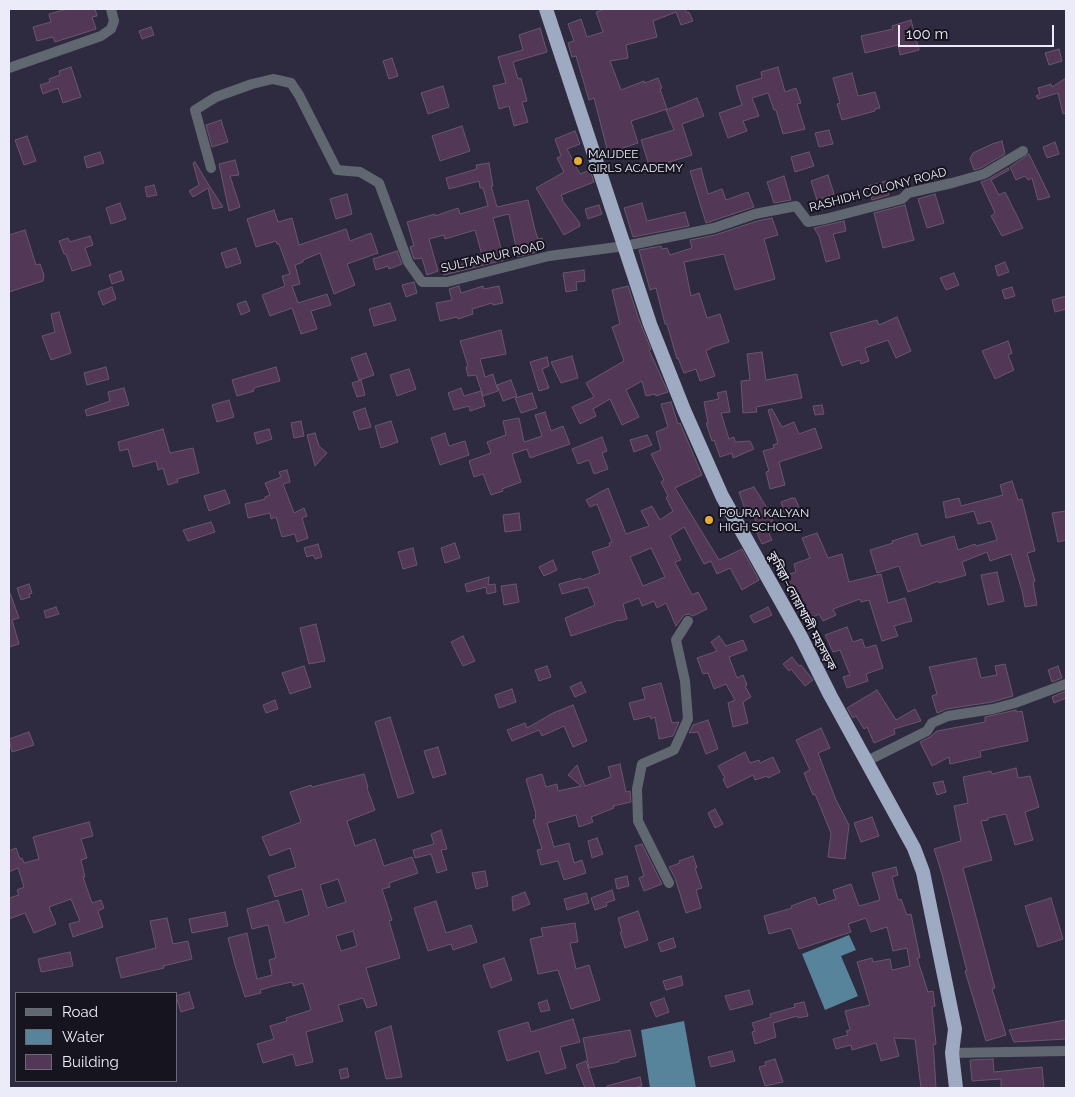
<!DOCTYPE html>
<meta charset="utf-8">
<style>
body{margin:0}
#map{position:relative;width:1075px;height:1097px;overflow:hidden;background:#2e2a40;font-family:Raleway,sans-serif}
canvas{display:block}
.frame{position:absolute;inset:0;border:10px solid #ecebf9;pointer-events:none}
.legend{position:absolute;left:15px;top:992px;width:162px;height:90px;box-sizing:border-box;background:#16141e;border:1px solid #6c6a76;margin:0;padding:6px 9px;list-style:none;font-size:15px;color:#ecebf9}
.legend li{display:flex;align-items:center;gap:10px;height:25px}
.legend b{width:25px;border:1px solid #6c6a76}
.scale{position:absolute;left:898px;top:25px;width:156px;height:22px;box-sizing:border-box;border:2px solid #ecebf9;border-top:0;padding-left:6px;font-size:15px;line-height:18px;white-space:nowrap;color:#ecebf9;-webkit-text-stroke:4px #16141e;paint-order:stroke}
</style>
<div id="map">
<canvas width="1075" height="1097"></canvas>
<div class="frame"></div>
<ul class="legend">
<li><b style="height:6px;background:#616771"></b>Road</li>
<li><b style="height:14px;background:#58849b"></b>Water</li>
<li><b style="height:14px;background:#523856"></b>Building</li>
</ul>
<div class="scale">100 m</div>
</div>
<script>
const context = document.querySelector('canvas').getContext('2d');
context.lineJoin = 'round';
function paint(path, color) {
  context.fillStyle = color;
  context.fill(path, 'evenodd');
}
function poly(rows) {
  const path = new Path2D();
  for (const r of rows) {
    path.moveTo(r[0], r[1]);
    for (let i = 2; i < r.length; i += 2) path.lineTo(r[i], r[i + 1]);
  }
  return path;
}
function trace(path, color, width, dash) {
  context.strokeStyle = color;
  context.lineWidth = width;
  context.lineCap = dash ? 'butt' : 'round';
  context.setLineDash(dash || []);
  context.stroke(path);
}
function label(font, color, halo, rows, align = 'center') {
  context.font = font + ' Raleway,"Noto Sans Bengali",sans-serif';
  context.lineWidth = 4;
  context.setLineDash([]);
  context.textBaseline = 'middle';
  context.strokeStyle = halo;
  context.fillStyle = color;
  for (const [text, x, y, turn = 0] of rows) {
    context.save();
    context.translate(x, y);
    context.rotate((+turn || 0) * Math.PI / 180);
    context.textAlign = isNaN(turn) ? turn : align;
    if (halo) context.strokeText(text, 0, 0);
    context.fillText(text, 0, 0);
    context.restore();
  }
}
paint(poly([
 [849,935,856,950,841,956,858,996,825,1010,802,954],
 [684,1021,696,1088,650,1088,641,1030]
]), '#58849b');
const building = poly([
 [67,9,95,9,97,16,92,17,96,29,55,42,53,37,37,41,33,27,51,22,49,14,67,9],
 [605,9,685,9,687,13,689,12,693,21,681,25,676,12,653,21,657,37,626,45,628,58,610,61,621,90,644,81,645,83,658,78,662,88,660,89,667,109,631,121,638,143,608,153,594,98,589,100,576,56,572,57,568,43,574,41,568,24,581,19,587,37,603,32,596,12,605,9],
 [911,20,919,50,900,55,898,45,865,53,861,36,893,29,892,26,911,20],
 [151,27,154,35,142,39,139,31,151,27],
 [540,28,547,52,513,62,518,79,521,78,527,101,522,102,528,122,514,126,509,106,499,109,493,86,506,83,498,57,523,50,519,35,540,28],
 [1059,49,1062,61,1049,65,1045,53,1059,49],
 [392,58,398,76,389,79,383,61,392,58],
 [71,67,81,97,63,103,58,88,43,94,40,85,50,82,49,79,60,75,59,71,71,67],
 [778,67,785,92,796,88,801,103,797,104,805,129,783,134,776,110,774,110,768,93,752,98,759,116,743,121,747,131,728,138,719,113,742,105,736,86,762,78,761,72,778,67],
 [852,73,858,96,875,92,880,108,875,109,875,111,842,120,837,104,840,103,833,78,852,73],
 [1066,78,1066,113,1063,114,1058,93,1038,99,1036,96,1040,94,1038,88,1051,84,1052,87,1066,78],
 [443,86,449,107,428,114,421,93,443,86],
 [697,98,704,116,682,124,692,155,650,168,641,140,674,130,666,110,697,98],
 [221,120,228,142,212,147,206,125,221,120],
 [462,126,470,151,440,161,432,136,462,126],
 [829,130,833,144,819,147,815,133,829,130],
 [575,131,580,144,567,149,580,174,590,170,594,182,561,195,563,199,562,200,579,222,580,226,564,235,536,188,564,172,557,158,561,156,555,139,575,131],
 [27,136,36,161,24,165,15,140,27,136],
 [1002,141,1005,154,981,168,974,170,970,159,973,153,992,144,1002,141],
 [1055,142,1059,154,1047,158,1043,147,1055,142],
 [100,152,104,163,87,168,84,157,100,152],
 [809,152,814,166,795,172,791,157,809,152],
 [1029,154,1030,156,1050,197,1038,200,1032,178,1028,180,1025,176,1016,180,1010,167,1029,154],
 [235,160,239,175,230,176,240,207,229,211,219,164,235,160],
 [195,162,210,187,223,207,213,209,208,188,193,197,189,191,199,185,193,163,195,162],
 [489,163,493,186,491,186,497,207,528,200,535,230,538,239,542,238,544,250,518,257,509,214,493,218,504,260,444,275,442,269,468,263,466,258,482,255,475,230,445,239,444,235,429,239,438,271,427,275,422,258,414,259,410,247,414,246,407,222,435,214,435,216,458,208,460,214,488,206,483,188,480,188,479,181,449,189,446,178,477,169,476,165,489,163],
 [701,168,708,194,722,189,726,200,748,192,754,207,706,223,690,171,701,168],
 [1008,168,1009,170,991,180,999,195,1005,192,1023,228,1002,236,991,216,995,213,981,182,987,180,1008,168],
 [828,175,834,194,817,200,811,181,828,175],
 [784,176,791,200,774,203,767,182,784,176],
 [886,181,889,195,872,200,868,186,886,181],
 [154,185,157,195,147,197,145,187,154,185],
 [347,194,352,214,336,219,330,199,347,194],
 [935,194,944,223,927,228,918,199,935,194],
 [120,203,126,219,111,224,106,208,120,203],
 [642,203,647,221,685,212,689,226,633,237,624,208,642,203],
 [599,205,602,214,588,219,585,209,599,205],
 [905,205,914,240,883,248,874,213,905,205],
 [274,210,278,222,292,218,299,245,346,229,350,241,371,233,378,253,347,264,355,285,334,294,320,253,303,260,303,262,295,265,300,284,292,286,298,303,327,294,331,305,311,311,317,329,301,334,292,308,270,316,262,295,285,286,282,276,290,274,279,244,277,244,276,241,256,247,247,219,274,210],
 [772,218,778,235,764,239,775,279,735,290,724,254,684,262,691,296,699,293,707,318,720,314,729,342,713,347,706,351,715,376,700,381,696,369,684,373,678,358,677,359,667,324,665,324,656,288,650,290,639,250,661,246,662,249,667,248,670,255,692,248,690,240,715,235,757,221,772,218],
 [844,221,846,231,833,234,840,258,826,262,819,236,814,228,844,221],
 [25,230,36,265,40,264,44,275,43,281,9,292,9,235,25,230],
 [90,236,93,245,85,248,91,265,72,271,66,254,64,254,59,241,68,238,70,242,90,236],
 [236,248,241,263,226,268,221,253,236,248],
 [397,251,402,264,389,269,388,266,376,270,373,259,397,251],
 [1005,262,1009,272,998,276,995,266,1005,262],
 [584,270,585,281,576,282,577,290,566,292,563,273,584,270],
 [121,271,124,280,112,284,109,275,121,271],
 [954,273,959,285,946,290,940,278,954,273],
 [414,282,417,293,406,297,402,285,414,282],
 [459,286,461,293,483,286,484,289,499,286,503,303,493,305,492,303,472,309,473,314,458,319,457,317,440,321,436,303,452,300,449,289,459,286],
 [628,286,638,317,651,349,649,350,668,392,656,396,655,394,646,396,642,381,626,390,639,417,622,425,610,399,593,409,596,416,580,424,572,407,594,397,586,383,624,361,612,327,620,324,612,290,628,286],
 [112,287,116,299,103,305,98,292,112,287],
 [1012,287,1015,296,1005,299,1002,290,1012,287],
 [1066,296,1066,309,1055,312,1052,300,1066,296],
 [246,301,250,311,241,315,237,304,246,301],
 [390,303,396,320,374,326,369,309,390,303],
 [59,312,71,353,51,360,42,336,55,332,51,314,59,312],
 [897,317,911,351,896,358,888,340,865,348,869,361,861,364,860,360,842,366,830,333,877,320,879,325,897,317],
 [501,330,506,354,480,359,485,377,493,374,498,391,483,396,476,375,468,376,466,367,468,366,460,341,501,330],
 [1008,341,1012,353,1008,355,1014,370,995,379,982,351,1008,341],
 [762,352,766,380,797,374,802,398,756,407,757,412,743,413,741,381,750,380,747,354,762,352],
 [366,353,374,375,359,380,351,358,366,353],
 [572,356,578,378,561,383,551,362,572,356],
 [547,357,549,366,542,369,549,388,539,391,530,362,547,357],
 [106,367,109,379,87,385,84,373,106,367],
 [276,367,280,381,257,387,253,389,254,391,237,396,232,380,276,367],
 [409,369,416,389,397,396,390,375,409,369],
 [361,380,365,395,357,397,352,383,361,380],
 [511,380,517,396,503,401,497,385,511,380],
 [124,388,129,405,87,416,85,410,110,401,108,392,124,388],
 [461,388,464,396,481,391,485,406,470,411,469,406,454,410,448,393,461,388],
 [726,391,730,412,721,413,729,439,734,437,735,442,750,441,754,449,733,458,732,453,720,457,714,440,712,441,706,423,708,423,704,402,719,399,717,393,726,391],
 [532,393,537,408,521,413,515,398,532,393],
 [229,400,234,417,217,422,212,405,229,400],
 [671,402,678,424,680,423,702,475,675,488,719,560,742,549,759,580,742,590,730,568,717,574,711,561,704,564,684,527,670,536,681,560,675,562,692,595,698,592,707,609,693,616,689,614,684,615,676,626,666,603,657,608,654,601,642,606,639,598,623,604,627,619,619,621,619,620,571,636,565,618,595,605,588,587,562,594,559,584,581,578,582,580,600,573,592,552,610,546,609,543,612,542,597,504,590,507,586,500,608,488,626,534,649,526,641,511,652,506,660,520,673,511,666,498,668,496,661,482,664,480,651,454,661,450,656,432,668,427,661,404,671,402],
 [651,548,665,577,643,586,630,557,651,548],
 [822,405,824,414,815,415,813,406,822,405],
 [365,408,371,427,359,430,353,412,365,408],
 [772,409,782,427,794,422,799,434,815,428,822,448,779,462,785,485,770,489,766,472,769,471,763,451,774,448,773,445,778,443,768,410,772,409],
 [545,412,551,431,563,426,570,444,530,458,527,449,512,454,521,482,502,489,503,491,491,495,483,474,474,477,469,461,491,453,487,442,506,435,503,421,519,418,524,442,542,436,535,415,545,412],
 [301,421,304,436,294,438,291,423,301,421],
 [391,421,398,442,381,448,375,426,391,421],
 [163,429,170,453,193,448,199,473,177,479,178,482,168,485,163,468,158,470,156,461,133,467,128,449,120,451,118,442,163,429],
 [269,429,272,439,257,444,254,433,269,429],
 [315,433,319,446,327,453,315,466,307,435,315,433],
 [445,433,449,446,465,441,469,455,440,465,431,438,445,433],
 [647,435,652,445,634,452,630,440,647,435],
 [602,437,607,451,602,453,608,469,594,474,589,460,578,464,572,449,602,437],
 [287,470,290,482,283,484,294,513,304,508,307,516,302,518,308,538,297,542,295,534,282,537,276,517,271,519,270,513,248,518,245,504,265,499,265,497,270,495,265,483,281,477,279,472,287,470],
 [1012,481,1018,500,1022,499,1035,551,1027,553,1035,581,1033,582,1037,605,1025,607,1022,591,1011,554,990,561,987,552,962,562,966,575,939,583,939,581,908,592,899,566,877,573,870,550,893,543,892,541,917,533,921,546,954,536,958,550,975,544,976,546,997,540,991,521,978,524,974,511,946,518,943,502,959,498,961,506,1003,495,1000,485,1012,481],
 [754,487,772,516,771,517,773,521,758,527,751,510,746,512,739,492,754,487],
 [225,490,230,503,209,511,204,496,225,490],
 [792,498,795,498,799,507,784,512,781,502,792,498],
 [1066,511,1066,540,1058,542,1052,513,1066,511],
 [519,513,521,530,505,532,503,515,519,513],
 [211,522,215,532,188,541,183,530,211,522],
 [767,529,772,540,762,544,757,533,767,529],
 [817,533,828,558,842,554,849,582,881,574,888,603,905,598,912,621,894,626,898,636,882,641,869,600,861,602,860,599,833,609,836,615,823,621,819,614,806,621,790,591,784,576,796,572,794,564,810,558,802,538,817,533],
 [455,543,460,558,445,563,441,548,455,543],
 [318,544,322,557,315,559,313,555,307,557,304,548,318,544],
 [413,548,417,565,403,569,398,552,413,548],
 [553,560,557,570,544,576,539,567,553,560],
 [997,572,1004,601,988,605,981,575,997,572],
 [489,577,488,585,495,584,496,592,487,594,486,587,467,592,465,584,489,577],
 [29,584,32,593,29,594,30,597,21,600,17,588,29,584],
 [516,584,519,602,504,605,501,586,516,584],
 [9,593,10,593,19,618,12,620,19,644,9,647,9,593],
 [56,607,59,614,46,618,44,611,56,607],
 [768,607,772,615,754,623,750,616,768,607],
 [316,624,325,661,309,664,300,628,316,624],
 [847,627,853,642,862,639,865,648,876,645,883,668,866,674,868,681,847,688,843,677,850,675,840,650,833,652,825,635,847,627],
 [463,636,475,661,463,666,451,642,463,636],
 [719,636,726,646,743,640,747,650,729,657,737,678,743,675,747,685,745,686,751,697,743,702,748,723,733,727,728,703,735,700,726,684,714,689,708,673,703,674,697,658,717,651,711,642,719,636],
 [792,657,799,666,801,665,813,680,805,686,791,669,789,671,783,664,792,657],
 [976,658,981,678,997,675,995,666,1005,664,1013,696,992,702,947,709,937,713,932,696,937,694,929,667,976,658],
 [304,666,311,687,290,694,282,673,304,666],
 [547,666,551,677,539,681,535,670,547,666],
 [1058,666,1062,678,1052,682,1048,670,1058,666],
 [581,682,586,692,575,697,570,687,581,682],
 [661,683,672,723,679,722,673,736,659,739,655,717,651,719,650,716,634,720,629,703,645,699,642,688,661,683],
 [512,689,516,702,499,708,495,695,512,689],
 [877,690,896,720,915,709,921,721,894,729,895,734,874,743,867,727,864,729,856,716,853,718,847,708,877,690],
 [1066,691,1066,698,1054,703,1052,697,1066,691],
 [275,700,278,709,266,713,263,705,275,700],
 [573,705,587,741,573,747,564,726,542,736,539,730,512,741,507,730,525,723,527,728,553,713,573,705],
 [1016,710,1016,712,1022,711,1028,741,980,751,981,757,950,764,949,757,932,766,920,742,930,737,937,731,985,722,985,717,1016,710],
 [390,717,414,793,398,798,375,722,390,717],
 [708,720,718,749,706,754,698,732,689,733,693,725,708,720],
 [821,728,830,748,818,753,836,800,849,825,845,859,828,857,831,833,815,794,813,795,804,773,810,770,796,740,821,728],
 [29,732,34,745,12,752,9,739,29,732],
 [438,747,446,774,433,778,424,751,438,747],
 [745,752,750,763,759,760,760,763,773,757,780,772,768,778,767,776,755,780,753,775,727,788,723,779,725,778,718,766,745,752],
 [620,764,626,792,630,791,631,802,613,806,614,808,591,817,593,822,579,827,576,815,547,823,554,847,569,843,574,863,582,860,586,873,564,880,558,861,541,865,537,850,542,849,533,820,536,819,535,815,536,814,526,779,542,774,546,787,557,784,558,791,581,786,568,775,577,765,585,786,611,777,608,767,620,764],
 [1016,768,1018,778,1030,776,1039,807,1025,812,1033,840,1015,845,1006,814,988,818,988,820,981,821,992,860,963,868,995,988,992,989,1006,1035,986,1041,965,971,967,971,942,874,934,849,961,841,954,806,968,803,963,777,991,771,992,774,1016,768],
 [364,774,368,787,367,788,375,810,347,821,355,846,375,839,384,866,412,857,418,873,389,883,390,887,382,889,392,920,389,921,400,958,366,968,377,1005,367,1008,363,998,338,1005,343,1021,306,1032,313,1062,296,1066,293,1054,263,1063,257,1044,274,1039,270,1026,287,1021,286,1018,311,1010,303,983,293,986,292,982,274,986,260,990,261,993,245,997,235,965,228,938,247,933,257,979,272,975,269,960,276,958,268,925,252,929,247,909,278,900,285,923,309,915,302,889,275,897,268,876,296,867,290,848,270,856,262,837,301,822,290,792,311,785,312,787,364,774],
 [338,879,346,902,327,908,320,885,338,879],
 [353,931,357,946,341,951,336,936,353,931],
 [943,781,946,792,937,795,933,783,943,781],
 [715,809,723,824,715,828,708,813,715,809],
 [872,817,879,836,861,842,854,823,872,817],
 [89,822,93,836,81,839,87,858,81,860,85,877,83,877,92,903,101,900,104,908,98,911,103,927,73,937,69,924,80,921,71,899,49,907,56,924,34,933,25,913,9,919,9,898,19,895,17,890,24,887,18,868,9,872,9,851,16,848,20,859,22,858,24,863,39,859,33,837,89,822],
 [441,830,447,849,441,850,447,870,437,873,431,854,415,858,413,850,434,844,431,834,441,830],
 [597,838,603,854,592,858,588,841,597,838],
 [642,844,662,884,644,891,639,878,644,876,635,846,642,844],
 [693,856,697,868,695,868,702,888,696,890,701,908,686,913,675,878,669,867,680,863,679,861,693,856],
 [896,867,898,875,892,877,898,900,901,899,907,915,911,914,920,958,917,958,928,992,933,991,935,1006,932,1007,936,1044,933,1045,934,1055,936,1088,921,1088,915,1039,894,1038,899,1056,881,1061,876,1043,852,1050,851,1045,836,1049,833,1039,848,1035,846,1031,850,1030,845,1011,870,1005,857,962,872,958,873,962,890,959,892,970,910,966,907,948,893,951,887,927,871,932,866,918,848,924,851,932,799,949,791,928,769,934,764,916,792,908,791,906,815,897,818,905,836,899,833,890,851,884,859,906,880,900,872,873,896,867],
 [485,871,488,886,476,889,472,873,485,871],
 [627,876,629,886,617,889,615,879,627,876],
 [612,890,615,900,606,903,607,906,595,910,591,898,612,890],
 [525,892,530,904,513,911,512,897,525,892],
 [586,893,589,903,567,910,564,899,586,893],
 [1051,898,1063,939,1038,947,1025,906,1051,898],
 [436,901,446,933,471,925,477,942,453,950,451,944,428,951,414,908,436,901],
 [638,911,648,940,625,948,620,932,622,932,618,918,638,911],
 [225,912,228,926,192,933,189,919,225,912],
 [167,918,173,944,188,941,192,959,163,966,164,968,121,978,116,958,156,948,150,921,167,918],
 [575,923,578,942,570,943,576,969,589,965,600,1000,571,1009,558,970,538,974,530,939,543,936,541,928,575,923],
 [673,938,676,947,661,952,658,943,673,938],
 [70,952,73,966,41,972,38,959,70,952],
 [504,958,512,980,491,988,483,965,504,958],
 [681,976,683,985,666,990,663,981,681,976],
 [749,990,753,1004,730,1010,725,996,749,990],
 [189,992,194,1008,181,1012,176,996,189,992],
 [664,998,669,1012,656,1017,650,1003,664,998],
 [547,1000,550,1010,541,1012,538,1003,547,1000],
 [804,1002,808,1016,798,1018,797,1016,773,1023,776,1037,755,1044,752,1032,755,1031,752,1023,771,1017,770,1014,795,1007,794,1004,804,1002],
 [573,1019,580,1042,560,1047,566,1068,546,1074,539,1051,507,1061,498,1031,528,1022,531,1032,573,1019],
 [1066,1020,1066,1039,1014,1042,1009,1030,1066,1020],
 [391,1026,402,1077,386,1079,375,1032,391,1026],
 [630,1030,636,1056,619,1060,619,1062,589,1068,583,1038,630,1030],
 [732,1051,735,1061,711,1067,708,1057,732,1051],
 [775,1059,783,1082,765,1086,759,1067,766,1065,765,1062,775,1059],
 [993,1059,994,1072,1042,1067,1044,1088,1001,1088,1001,1079,972,1081,970,1060,993,1059],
 [586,1061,595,1088,585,1088,576,1065,586,1061],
 [347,1068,349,1077,341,1079,339,1070,347,1068],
 [640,1077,642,1086,633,1088,607,1088,607,1086,640,1077]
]);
paint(building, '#523856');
trace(building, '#69576c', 1);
trace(poly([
 [9,68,101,36,111,29,114,21,111,9],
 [211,168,195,110,216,97,252,84,273,79,291,83,299,95,337,170,360,172,379,183,408,262,422,282,447,282,549,256,625,246,714,228,755,214,796,206,808,222,825,219,902,199,908,193,952,183,984,174,1023,151],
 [867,761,927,731,932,723,948,716,993,709,1015,703,1066,684],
 [669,883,638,821,637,789,642,764,674,750,688,719,685,681,676,640,688,621],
 [952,1053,1066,1051]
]), '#616771', 10);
trace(poly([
 [546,9,650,324,684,410,722,496,801,637,830,695,914,848,923,872,955,1029,952,1053,956,1088]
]), '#9daac2', 14);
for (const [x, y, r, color] of [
 [578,161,5,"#e4ae35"],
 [709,520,5,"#e4ae35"]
]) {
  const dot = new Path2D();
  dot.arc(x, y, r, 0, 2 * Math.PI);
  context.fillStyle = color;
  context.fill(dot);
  trace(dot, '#16141e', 2);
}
label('12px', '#ecebf9', '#16141e', [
 ["MAIJDEE",588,154],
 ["GIRLS ACADEMY",588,168],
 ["POURA KALYAN",719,513],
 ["HIGH SCHOOL",719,527]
], 'left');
label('12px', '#ecebf9', '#16141e', [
 ["RASHIDH COLONY ROAD",878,190,-15],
 ["SULTANPUR ROAD",493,257,-13],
 ["কুমিল্লা–নোয়াখালী মহাসড়ক",802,611,62]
]);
</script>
